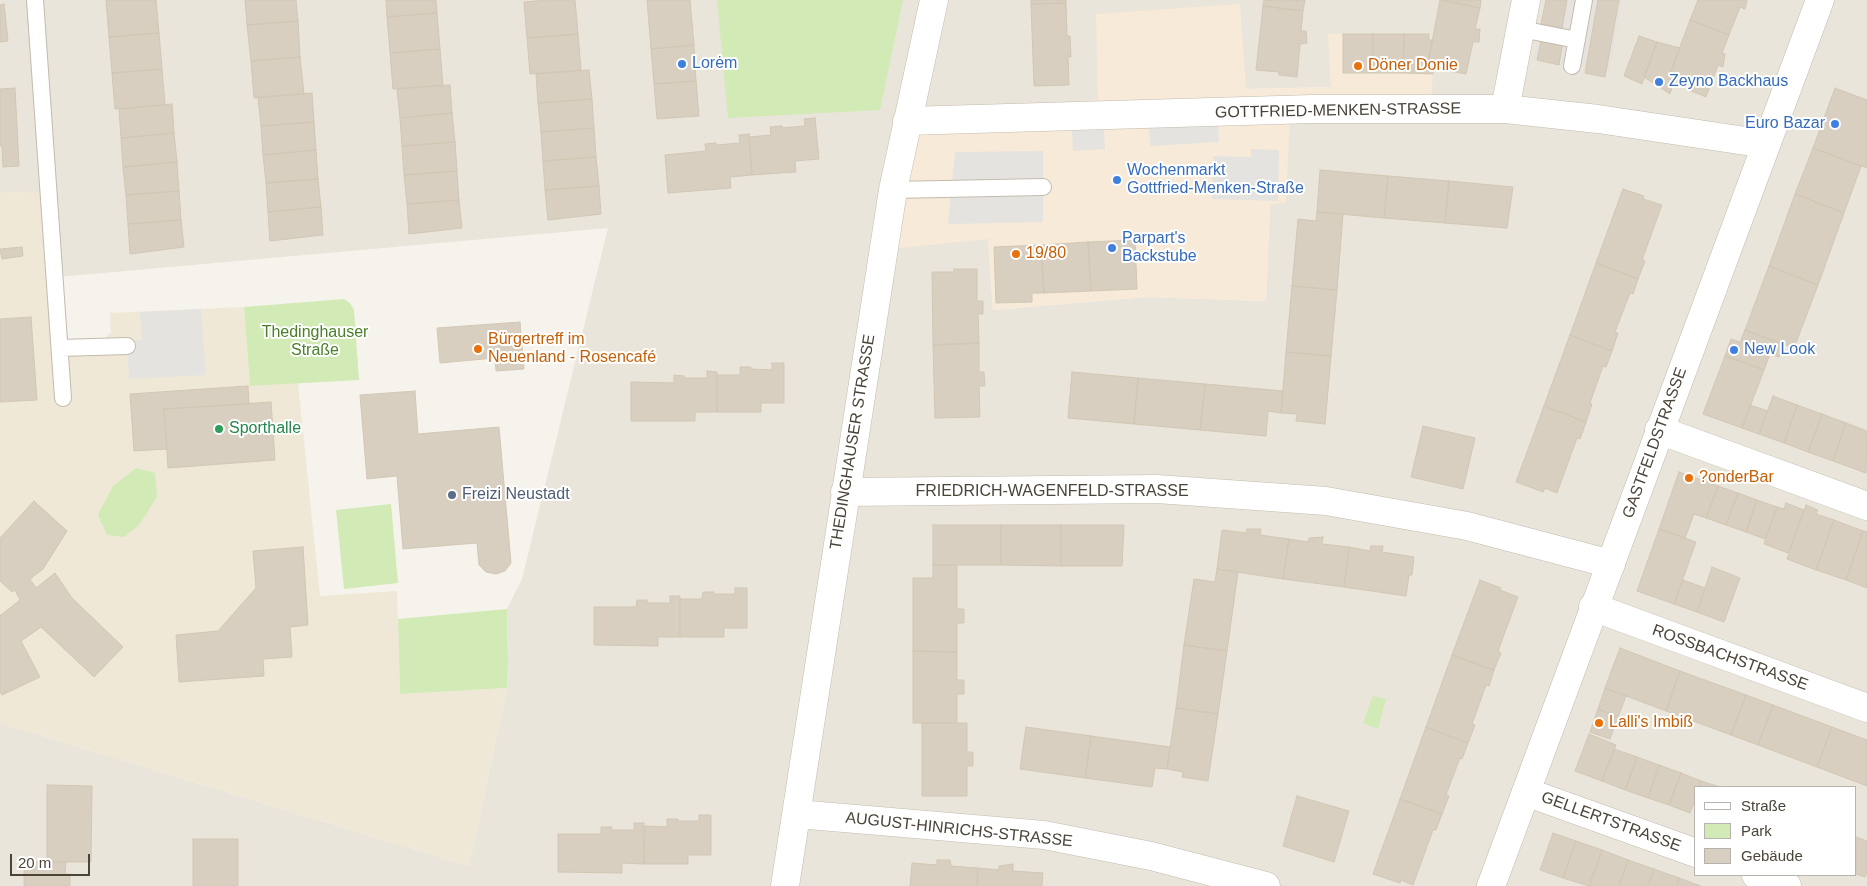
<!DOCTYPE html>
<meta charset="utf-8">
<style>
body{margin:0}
#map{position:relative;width:1867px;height:886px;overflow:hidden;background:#f6f3ec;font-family:Arial,sans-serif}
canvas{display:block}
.legend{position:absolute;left:1694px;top:786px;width:162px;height:90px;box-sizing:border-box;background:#fff;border:1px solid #b7b4b0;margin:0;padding:6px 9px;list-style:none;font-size:15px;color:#4b4439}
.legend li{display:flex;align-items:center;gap:10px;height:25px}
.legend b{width:25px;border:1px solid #b7b4b0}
.scale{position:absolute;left:10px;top:854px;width:80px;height:22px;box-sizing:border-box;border:2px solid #4b4439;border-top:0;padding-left:6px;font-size:15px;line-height:18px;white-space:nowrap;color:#4b4439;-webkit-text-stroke:4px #fff;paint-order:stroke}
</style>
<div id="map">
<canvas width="1867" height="886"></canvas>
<ul class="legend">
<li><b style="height:6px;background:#fff"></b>Straße</li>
<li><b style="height:14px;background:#d2eab5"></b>Park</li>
<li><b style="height:14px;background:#d8cfc1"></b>Gebäude</li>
</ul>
<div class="scale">20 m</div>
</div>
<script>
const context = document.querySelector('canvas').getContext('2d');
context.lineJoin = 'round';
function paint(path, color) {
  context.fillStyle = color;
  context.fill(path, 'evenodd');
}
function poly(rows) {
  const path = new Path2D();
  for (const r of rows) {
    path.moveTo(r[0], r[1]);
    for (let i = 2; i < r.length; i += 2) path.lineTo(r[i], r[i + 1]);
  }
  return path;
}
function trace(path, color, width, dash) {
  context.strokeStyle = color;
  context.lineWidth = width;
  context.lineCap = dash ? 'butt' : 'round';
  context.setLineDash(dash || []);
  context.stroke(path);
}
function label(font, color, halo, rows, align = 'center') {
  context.font = font + ' Arial,sans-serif';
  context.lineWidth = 4;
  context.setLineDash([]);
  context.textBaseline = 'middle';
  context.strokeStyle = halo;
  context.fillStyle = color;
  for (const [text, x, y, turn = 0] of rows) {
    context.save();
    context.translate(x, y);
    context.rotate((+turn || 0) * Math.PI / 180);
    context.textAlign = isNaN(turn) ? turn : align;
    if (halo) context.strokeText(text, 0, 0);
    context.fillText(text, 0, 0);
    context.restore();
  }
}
paint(poly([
 [0,0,1867,0,1867,886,0,886,0,723,469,866,507,688,508,664,507,609,522,579,608,228,47,278,41,192,0,193],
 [1329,34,1429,35,1433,74,1290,116,1270,205,1266,301,1146,297,993,310,988,239,917,109,1098,101,1245,89,1331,87],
 [1696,787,1856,787,1856,875,1696,875]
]), '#eae5da');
paint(poly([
 [1240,4,1246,89,1331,87,1328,34,1429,34,1429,40,1433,40,1433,74,1430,114,1290,116,1286,202,1270,205,1266,301,1146,297,993,310,988,239,890,249,917,109,1098,101,1096,14]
]), '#f7ead8');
paint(poly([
 [1545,0,1623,0,1609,72,1534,58]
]), '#e6e2dd');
paint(poly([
 [41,191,52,340,105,338,111,332,110,313,244,307,250,386,298,383,320,596,397,591,400,694,507,688,469,866,0,723,0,193]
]), '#efe8d6');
paint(poly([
 [717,0,903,0,880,110,728,118],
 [344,299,350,303,354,310,359,380,250,386,244,307],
 [136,468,155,473,157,497,139,525,124,537,107,535,98,515,113,486],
 [391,504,398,583,344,589,336,510],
 [507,609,508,664,507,688,400,694,398,619],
 [1373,696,1386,699,1378,729,1363,723]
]), '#d2eab5');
paint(poly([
 [1218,122,1219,142,1150,146,1149,125],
 [1104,129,1105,149,1073,151,1072,131],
 [1251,149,1279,150,1278,201,1212,199,1213,156,1251,157],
 [1043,151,1043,222,948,224,955,152],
 [201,309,206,375,129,379,127,341,142,340,140,312]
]), '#e5e3e0');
const building = poly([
 [106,0,156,0,159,33,109,37,106,0],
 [245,0,296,0,298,21,247,25,245,0],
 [386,0,436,0,437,13,387,17,386,0],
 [547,0,575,0,578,34,527,38,524,2,547,0],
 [647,0,690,0,694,45,651,49,647,0],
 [1031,0,1066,0,1066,3,1031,4,1031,0],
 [1264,0,1305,0,1303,11,1263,6,1264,0],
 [1440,0,1480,8,1475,29,1480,29,1479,42,1473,42,1466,74,1450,71,1451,67,1428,63,1440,0],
 [1442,0,1481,0,1480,8,1442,0],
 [1546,0,1567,0,1562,29,1541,24,1546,0],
 [1598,0,1619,0,1605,77,1585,73,1598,0],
 [1698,0,1747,0,1745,9,1740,7,1729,35,1690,20,1698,0],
 [1066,3,1067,36,1070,36,1071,57,1068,57,1069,85,1034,86,1031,4,1066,3],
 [4,4,8,41,0,42,0,5,4,4],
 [1263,6,1303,11,1301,31,1306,31,1307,43,1300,44,1297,77,1279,75,1279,72,1256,70,1263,6],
 [437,13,440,49,390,53,387,17,437,13],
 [1690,20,1729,35,1722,53,1725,54,1723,67,1718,65,1706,97,1689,90,1690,87,1668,79,1690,20],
 [298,21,300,57,251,61,247,25,298,21],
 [159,33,162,69,112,73,109,37,159,33],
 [578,34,581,70,530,74,527,38,578,34],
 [1343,34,1373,34,1373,73,1343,73,1343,34],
 [1373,34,1404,34,1403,73,1373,73,1373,34],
 [1404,34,1429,34,1429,40,1433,40,1428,63,1433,64,1433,74,1403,73,1404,34],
 [1639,36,1657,42,1642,84,1624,76,1639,36],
 [1542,37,1563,41,1559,65,1537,60,1542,37],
 [1657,42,1680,48,1668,79,1674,81,1670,94,1644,77,1657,42],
 [694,45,696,81,654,84,651,49,694,45],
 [440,49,443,85,393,89,390,53,440,49],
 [300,57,304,94,254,98,251,61,300,57],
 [162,69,165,105,115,109,112,73,162,69],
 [589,70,592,99,538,103,536,74,589,70],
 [696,81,699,116,657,119,654,84,696,81],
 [450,85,452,113,400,118,397,89,450,85],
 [15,88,19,166,3,167,2,146,0,146,0,89,15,88],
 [1835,88,1867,100,1867,168,1813,148,1835,88],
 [312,93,314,122,261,126,258,97,312,93],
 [592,99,594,128,541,132,538,103,592,99],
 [172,104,174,133,121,138,119,109,172,104],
 [452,113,455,142,402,146,400,118,452,113],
 [815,118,819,159,795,161,796,172,752,175,749,137,771,135,770,127,782,126,782,128,805,126,804,119,815,118],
 [314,122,316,150,263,155,261,126,314,122],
 [594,128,596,157,543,161,541,132,594,128],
 [174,133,177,162,123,167,121,138,174,133],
 [749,134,752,175,730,177,731,188,668,193,665,155,706,151,705,144,716,143,716,145,740,143,739,135,749,134],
 [455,142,457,171,404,175,402,146,455,142],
 [1813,148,1861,166,1844,213,1795,194,1813,148],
 [316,150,318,179,266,183,263,155,316,150],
 [596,157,599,186,545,190,543,161,596,157],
 [177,162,179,191,126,195,123,167,177,162],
 [1320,170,1388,176,1384,218,1317,212,1320,170],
 [457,171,459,200,407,204,404,175,457,171],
 [1388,176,1449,181,1445,223,1384,218,1388,176],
 [318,179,321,207,268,212,266,183,318,179],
 [1449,181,1513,187,1507,228,1445,223,1449,181],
 [599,186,601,214,548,220,545,190,599,186],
 [1623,189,1644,196,1643,199,1662,205,1642,260,1645,261,1638,279,1596,263,1623,189],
 [179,191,181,220,128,224,126,195,179,191],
 [1795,194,1844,213,1818,285,1769,266,1795,194],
 [459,200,462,228,409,234,407,204,459,200],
 [321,207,323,235,270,241,268,212,321,207],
 [1317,212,1343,214,1337,290,1292,286,1298,219,1316,221,1317,212],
 [181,220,184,247,130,254,128,224,181,220],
 [1135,240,1137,289,1091,291,1088,242,1135,240],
 [1088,242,1091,291,1044,293,1041,245,1088,242],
 [1041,245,1044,293,1032,293,1032,302,996,303,994,247,1041,245],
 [22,247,23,256,2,259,0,249,22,247],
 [1596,263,1638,279,1633,294,1630,293,1615,332,1618,333,1612,351,1570,335,1596,263],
 [1769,266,1818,285,1794,348,1745,330,1769,266],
 [954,269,977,269,977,301,983,301,983,314,978,314,979,343,933,345,932,272,954,272,954,269],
 [1292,286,1337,290,1331,356,1286,352,1292,286],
 [31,317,37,400,0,402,0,319,31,317],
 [520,322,524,369,496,371,495,358,440,363,437,328,520,322],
 [1745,330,1784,345,1779,357,1770,354,1764,370,1725,356,1731,339,1740,342,1745,330],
 [1570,335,1612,351,1606,367,1603,366,1590,403,1592,404,1586,422,1544,406,1570,335],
 [979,343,979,372,984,372,985,386,979,386,980,417,935,418,933,345,979,343],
 [1286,352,1331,356,1325,424,1296,421,1297,414,1281,413,1286,352],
 [1725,356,1764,370,1742,428,1703,414,1725,356],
 [772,363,784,363,784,403,761,403,761,412,717,412,717,375,740,375,740,367,751,367,751,369,772,370,772,363],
 [707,371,717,372,717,412,695,412,695,421,631,421,631,382,674,383,674,375,684,376,684,378,707,378,707,371],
 [1072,372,1138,378,1134,424,1068,418,1072,372],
 [1138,378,1205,384,1200,430,1134,424,1138,378],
 [1205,384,1283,391,1281,413,1268,411,1266,436,1200,430,1205,384],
 [248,386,249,404,164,409,167,449,134,451,130,394,248,386],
 [415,391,418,434,499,427,511,563,505,571,496,574,486,572,479,565,477,543,403,549,397,476,367,479,360,395,415,391],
 [1773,396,1797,405,1784,443,1759,434,1773,396],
 [271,402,275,460,168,468,164,409,271,402],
 [1750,405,1768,411,1759,434,1742,428,1750,405],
 [1797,405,1822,414,1808,452,1784,443,1797,405],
 [1544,406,1586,422,1580,439,1577,438,1557,493,1545,488,1543,492,1516,482,1544,406],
 [1822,414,1846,423,1833,461,1808,452,1822,414],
 [1846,423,1867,431,1866,473,1833,461,1846,423],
 [1423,426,1475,438,1463,489,1411,477,1423,426],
 [1679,472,1718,486,1706,518,1694,514,1685,538,1659,529,1679,472],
 [1718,486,1738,493,1726,525,1706,518,1718,486],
 [1738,493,1757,500,1746,532,1726,525,1738,493],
 [1757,500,1777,507,1765,539,1746,532,1757,500],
 [34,501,67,531,43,569,30,579,36,588,55,573,72,598,123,647,94,677,41,627,21,641,40,677,2,695,0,692,0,614,1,615,20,600,15,590,12,592,0,581,0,538,34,501],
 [1786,503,1804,510,1788,553,1764,544,1777,507,1784,509,1786,503],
 [1806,505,1818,510,1816,514,1834,520,1816,570,1787,559,1806,505],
 [1834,520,1863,531,1846,580,1816,570,1834,520],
 [933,525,1001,525,1001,565,933,565,933,525],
 [1001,525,1061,525,1061,566,1001,565,1001,525],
 [1061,525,1124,525,1122,566,1061,566,1061,525],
 [1247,529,1261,529,1260,535,1289,539,1283,579,1217,569,1222,530,1246,533,1247,529],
 [1659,529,1696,542,1674,604,1637,591,1659,529],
 [1863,531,1867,532,1867,588,1846,580,1863,531],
 [1323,537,1322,544,1349,547,1344,587,1283,579,1289,539,1308,542,1309,538,1323,537],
 [1371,546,1383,546,1382,552,1414,557,1412,575,1409,575,1406,596,1344,587,1349,547,1370,551,1371,546],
 [303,547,308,625,290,627,292,657,263,659,264,676,179,682,176,635,218,631,256,588,253,551,303,547],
 [933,565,957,565,957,609,964,609,964,623,957,623,957,652,913,651,913,578,933,578,933,565],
 [1712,567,1740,578,1724,622,1697,612,1712,567],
 [1217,569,1238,572,1227,651,1184,645,1194,579,1215,582,1217,569],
 [1480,580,1501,588,1500,590,1518,597,1498,651,1501,653,1494,670,1452,655,1480,580],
 [1683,580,1705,588,1697,612,1674,604,1683,580],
 [735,588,747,588,747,628,724,628,724,637,680,637,680,599,702,599,703,592,714,592,714,594,735,594,735,588],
 [670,596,680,596,680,637,658,637,658,646,594,645,594,607,636,607,637,600,647,600,647,603,670,603,670,596],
 [1184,645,1227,651,1218,714,1176,708,1184,645],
 [1620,648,1680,671,1666,711,1605,688,1620,648],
 [913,651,957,652,957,680,964,680,964,694,957,694,957,723,913,723,913,651],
 [1452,655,1494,670,1489,686,1486,685,1472,724,1475,725,1468,743,1426,727,1452,655],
 [1680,671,1746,695,1731,735,1666,711,1680,671],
 [1605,688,1626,696,1618,717,1598,709,1605,688],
 [1746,695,1773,705,1758,745,1731,735,1746,695],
 [1773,705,1832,727,1817,767,1758,745,1773,705],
 [1176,708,1218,714,1208,781,1182,777,1183,772,1167,769,1176,708],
 [1598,709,1618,717,1610,739,1590,732,1598,709],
 [922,723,967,723,967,752,973,752,973,766,967,766,967,796,922,796,922,723],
 [1026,727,1091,736,1085,778,1020,769,1026,727],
 [1426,727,1468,743,1462,759,1460,758,1446,795,1449,796,1442,814,1400,799,1426,727],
 [1832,727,1867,740,1867,786,1817,767,1832,727],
 [1589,734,1616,745,1602,781,1575,771,1589,734],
 [1091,736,1170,747,1167,769,1155,768,1152,787,1085,778,1091,736],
 [1614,749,1637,757,1625,790,1602,781,1614,749],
 [1637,757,1659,765,1648,798,1625,790,1637,757],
 [1659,765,1681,773,1669,805,1648,798,1659,765],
 [1681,773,1701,781,1699,787,1696,787,1696,796,1690,813,1669,805,1681,773],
 [1701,781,1720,787,1699,787,1701,781],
 [47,785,92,786,91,862,47,862,47,785],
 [1297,796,1349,811,1334,862,1283,846,1297,796],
 [1400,799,1442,814,1436,830,1433,830,1413,885,1401,880,1400,883,1373,874,1400,799],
 [699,815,711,815,711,855,688,855,688,864,644,864,645,826,667,827,667,819,678,819,678,821,699,821,699,815],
 [634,823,644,823,644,864,622,863,622,873,558,872,558,834,601,834,601,827,612,827,611,830,634,830,634,823],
 [1553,833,1576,841,1563,878,1540,870,1553,833],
 [1856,837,1867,841,1867,871,1865,877,1856,874,1856,837],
 [193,839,238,839,238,886,193,886,193,839],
 [1576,841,1602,850,1589,886,1563,878,1576,841],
 [1602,850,1628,860,1619,886,1589,886,1602,850],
 [937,860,950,860,951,866,978,868,977,886,910,886,912,863,937,865,937,860],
 [1628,860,1654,869,1648,886,1619,886,1628,860],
 [24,862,66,862,65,874,70,874,70,886,24,886,24,862],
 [1013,864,1013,871,1043,873,1042,886,977,886,978,868,999,870,999,866,1013,864],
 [1654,869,1679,878,1677,886,1648,886,1654,869],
 [1679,878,1701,886,1677,886,1679,878]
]);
paint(building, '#d8cfc1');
trace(building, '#d3c7b4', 1);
const service = poly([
 [35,0,63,398],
 [1521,29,1577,40],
 [1572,66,1584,0],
 [893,190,1043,187],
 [60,348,127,346]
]);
const minor = poly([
 [1505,109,1526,0],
 [907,121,1312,109,1505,109,1598,119,1766,144],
 [1659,430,1867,506],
 [845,492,1157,489,1326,501,1467,526,1611,564],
 [1593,607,1867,708],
 [1526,792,1696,853],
 [797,814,1044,835,1151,856,1266,886],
 [1756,875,1787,886],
 [785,886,893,190,934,0]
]);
const tertiary = poly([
 [1491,886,1820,0]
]);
trace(service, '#c2bbae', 18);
trace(minor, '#c2bbae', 29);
trace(tertiary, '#c2bbae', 29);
trace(service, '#fff', 16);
trace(minor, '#fff', 28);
trace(tertiary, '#fff', 28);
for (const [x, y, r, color] of [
 [682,64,5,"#3f7fe0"],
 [1358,66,5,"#e8710a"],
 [1659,82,5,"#3f7fe0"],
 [1835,124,5,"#3f7fe0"],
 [1117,180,5,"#3f7fe0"],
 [1112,248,5,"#3f7fe0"],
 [1016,254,5,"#e8710a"],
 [478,349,5,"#e8710a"],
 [1734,350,5,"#3f7fe0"],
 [219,429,5,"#2e9e5b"],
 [1689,478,5,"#e8710a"],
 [452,495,5,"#5c6f8a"],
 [1599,723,5,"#e8710a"]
]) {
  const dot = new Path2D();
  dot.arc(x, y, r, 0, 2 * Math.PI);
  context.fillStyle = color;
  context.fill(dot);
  trace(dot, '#fff', 2);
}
label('16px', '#366cbe', '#fff', [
 ["Lorėm",692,64],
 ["Zeyno Backhaus",1669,82],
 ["Euro Bazar",1825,124,"right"],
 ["Wochenmarkt",1127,171],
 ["Gottfried-Menken-Straße",1127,189],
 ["Parpart's",1122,239],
 ["Backstube",1122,257],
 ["New Look",1744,350]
], 'left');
label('16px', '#c56008', '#fff', [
 ["Döner Donie",1368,66],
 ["19/80",1026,254],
 ["Bürgertreff im",488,340],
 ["Neuenland - Rosencafé",488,358],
 ["?onderBar",1699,478],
 ["Lalli's Imbiß",1609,723]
], 'left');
label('16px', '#4b4439', '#fff', [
 ["GOTTFRIED-MENKEN-STRASSE",1338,111,-1],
 ["THEDINGHAUSER STRASSE",853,442,-81],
 ["GASTFELDSTRASSE",1655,443,-70],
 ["FRIEDRICH-WAGENFELD-STRASSE",1052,492],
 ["ROSSBACHSTRASSE",1730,658,20],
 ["GELLERTSTRASSE",1611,822,20],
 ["AUGUST-HINRICHS-STRASSE",959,830,6]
]);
label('16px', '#4a7f2a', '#fff', [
 ["Thedinghauser",315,333],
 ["Straße",315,351]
]);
label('16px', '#27864d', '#fff', [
 ["Sporthalle",229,429]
], 'left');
label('16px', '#4e5e75', '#fff', [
 ["Freizi Neustadt",462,495]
], 'left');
</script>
